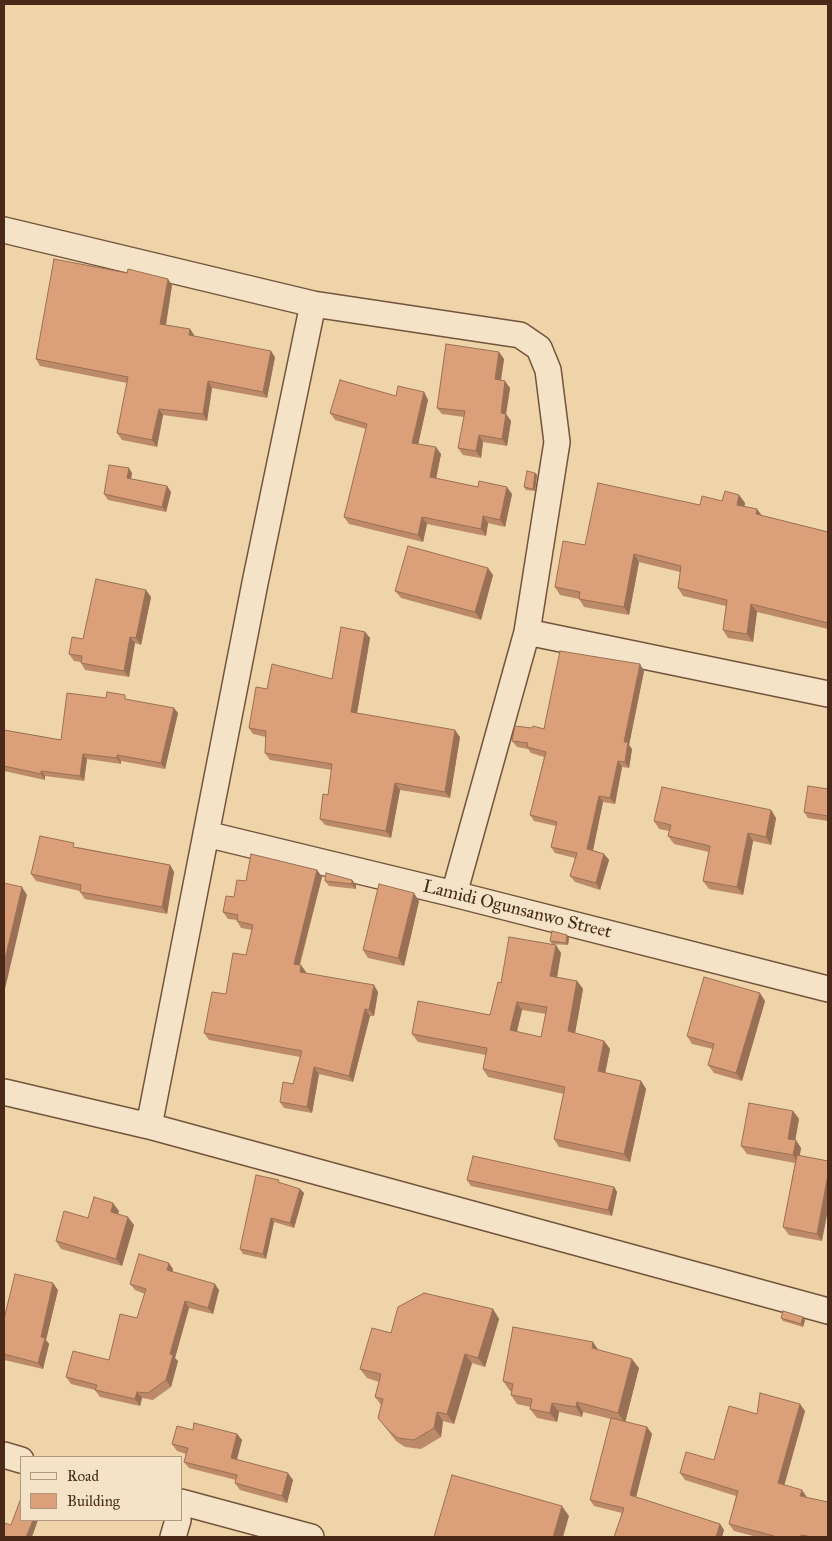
<!DOCTYPE html>
<style>
body{margin:0}
#map{position:relative;width:832px;height:1541px;overflow:hidden;background:#eed4a8;font-family:"IM FELL Great Primer",serif}
canvas{display:block}
.frame{position:absolute;inset:0;border:5px solid #4b2918;pointer-events:none}
.legend{position:absolute;left:20px;top:1456px;width:162px;height:65px;box-sizing:border-box;background:#f4e3c6;border:1px solid #b09980;margin:0;padding:6px 9px;list-style:none;font-size:15px;color:#4b2918}
.legend li{display:flex;align-items:center;gap:10px;height:25px}
.legend b{width:25px;border:1px solid #b09980}
</style>
<div id="map">
<canvas width="832" height="1541"></canvas>
<div class="frame"></div>
<ul class="legend">
<li><b style="height:6px;background:#f4e3c6"></b>Road</li>
<li><b style="height:14px;background:#dba079"></b>Building</li>
</ul>
</div>
<script>
const context = document.querySelector('canvas').getContext('2d');
context.lineJoin = 'round';
function poly(rows) {
  const path = new Path2D();
  for (const r of rows) {
    path.moveTo(r[0], r[1]);
    for (let i = 2; i < r.length; i += 2) path.lineTo(r[i], r[i + 1]);
  }
  return path;
}
function trace(path, color, width, dash) {
  context.strokeStyle = color;
  context.lineWidth = width;
  context.lineCap = dash ? 'butt' : 'round';
  context.setLineDash(dash || []);
  context.stroke(path);
}
function paint(path, color) {
  context.fillStyle = color;
  context.fill(path, 'evenodd');
}
function label(font, color, halo, rows, align = 'center') {
  context.font = font + ' "IM FELL Great Primer",serif';
  context.lineWidth = 4;
  context.setLineDash([]);
  context.textBaseline = 'middle';
  context.strokeStyle = halo;
  context.fillStyle = color;
  for (const [text, x, y, turn = 0] of rows) {
    context.save();
    context.translate(x, y);
    context.rotate((+turn || 0) * Math.PI / 180);
    context.textAlign = isNaN(turn) ? turn : align;
    if (halo) context.strokeText(text, 0, 0);
    context.fillText(text, 0, 0);
    context.restore();
  }
}
const minor = poly([
 [4,230,313,304,520,335,539,348,548,370,557,442,527,632,454,894],
 [527,632,828,694],
 [206,834,454,894,828,989],
 [4,1092,149,1126,828,1311],
 [149,1126,255,583,313,304],
 [4,1455,21,1460],
 [181,1502,311,1537],
 [173,1537,178,1520]
]);
trace(minor, '#74543c', 28);
trace(minor, '#f4e3c6', 25);
paint(poly([
 [172,285,166,325,190,329,194,335,194,336,275,357,267,398,212,388,207,421,163,415,157,447,122,440,117,433,127,383,40,366,36,359],
 [499,352,504,359,501,380,510,388,506,414,511,421,507,446,483,442,481,458,463,455,458,448,464,417,442,414,437,408],
 [424,392,428,400,418,444,441,454,436,478,512,494,505,527,488,523,486,536,427,524,423,542,349,524,344,517,366,429,335,420,330,413,396,396],
 [132,473,131,479,167,486,171,492,166,512,108,500,104,494],
 [535,473,537,475,535,491,526,490,524,487],
 [739,495,745,503,744,506,757,509,761,516,828,532,828,629,757,612,753,642,728,638,723,630,726,606,683,596,678,588,680,572,639,562,629,615,584,607,579,599,560,595,555,587,585,545,700,505,722,501],
 [493,575,481,620,401,598,395,591],
 [146,590,151,597,141,645,135,643,129,677,85,670,81,663,81,662,74,661,69,654,83,639],
 [365,632,370,638,357,713,460,737,450,798,400,790,391,838,325,825,320,819,328,795,332,770,270,760,265,753,266,737,253,734,249,728,267,689,332,679],
 [644,671,629,745,632,749,629,768,622,767,615,804,603,802,593,850,604,854,609,860,600,890,575,882,570,876,575,858,555,853,551,847,556,826,534,821,530,815,544,757,531,753,528,749,517,747,512,741,532,728,544,729],
 [106,698,129,700,178,713,165,769,121,761,121,764,87,759,84,781,45,776,45,780,4,771,4,730,61,740],
 [828,789,828,821,808,818,804,812],
 [771,810,776,818,771,845,753,841,743,895,709,889,703,881,709,852,674,844,668,836,669,831,659,829,654,821],
 [77,847,170,865,174,872,167,914,85,899,80,892,80,891,36,881,31,874],
 [317,870,322,877,300,965,306,972,305,973,378,992,374,1016,370,1016,353,1082,319,1074,312,1113,284,1108,280,1102,293,1084,300,1057,209,1040,204,1033,226,994,246,955,252,930,241,928,237,921,237,920,228,919,223,912,246,881],
 [352,880,356,885,356,889,329,886,325,881],
 [419,901,404,966,368,958,363,950],
 [569,938,568,945,552,944,550,941],
 [561,953,557,977,577,981,583,989,575,1033,604,1041,610,1049,605,1073,641,1081,646,1089,630,1162,559,1147,554,1139,564,1094,488,1077,483,1069,486,1055,418,1042,412,1034,490,1015,501,983],
 [522,1010,546,1014,541,1037,517,1032],
 [765,1001,742,1081,714,1073,708,1065,713,1049,692,1044,687,1036],
 [793,1111,799,1119,795,1140,801,1148,800,1155,822,1241,789,1235,783,1227,795,1163,747,1154,741,1146],
 [467,1180,614,1187,617,1192,612,1216,471,1186],
 [281,1183,304,1193,294,1228,274,1222,266,1259,243,1254,240,1249],
 [119,1211,118,1214,134,1225,122,1266,61,1249,56,1241,88,1218],
 [173,1269,172,1272,219,1290,213,1314,189,1308,175,1358,178,1361,171,1387,153,1400,142,1398,140,1406,100,1397,95,1390,71,1384,66,1377,109,1360,137,1318,145,1294,135,1290,130,1284],
 [58,1290,46,1340,49,1344,43,1369,4,1360,4,1319],
 [493,1309,499,1319,485,1367,472,1363,454,1424,443,1421,441,1437,421,1449,405,1447,396,1441,378,1418,381,1405,375,1397,379,1382,367,1378,360,1369,391,1333],
 [781,1318,805,1320,803,1327,783,1321],
 [598,1350,639,1368,625,1422,647,1427,652,1434,636,1497,720,1524,724,1530,722,1537,614,1537,622,1513,594,1506,590,1500,611,1419,583,1412,582,1417,559,1412,557,1422,537,1418,530,1409,531,1407,517,1404,511,1395,512,1391,510,1391,503,1381],
 [805,1411,784,1485,828,1537,757,1537,734,1531,729,1524,736,1496,685,1480,680,1473,714,1460,757,1414],
 [193,1430,237,1434,242,1440,237,1460,293,1480,287,1503,240,1490,235,1483,236,1480,189,1468,184,1462,186,1454,177,1451,172,1444]
]), '#bc8a68');
paint(poly([
 [168,279,172,285,165,330,160,324],
 [190,329,194,335,193,342,189,335],
 [271,351,275,357,267,398,263,392],
 [499,352,504,359,500,386,495,379],
 [208,381,212,388,207,421,203,414],
 [505,381,510,388,506,414,511,421,507,446,502,439,501,413],
 [424,392,428,400,417,450,412,443],
 [159,409,163,415,157,447,152,440],
 [479,435,483,442,481,458,476,451],
 [436,447,441,454,435,484,430,477],
 [129,468,132,473,130,483,127,478],
 [535,473,537,475,535,491,533,489],
 [167,486,171,492,166,512,162,507],
 [507,487,512,494,505,527,500,520],
 [739,495,745,503,743,513,737,505],
 [757,509,763,517,756,514],
 [483,516,488,523,486,536,481,529],
 [422,517,427,524,423,542,418,535],
 [634,554,639,562,629,615,624,607],
 [488,568,493,575,481,620,475,612],
 [146,590,151,597,141,645,136,638],
 [751,604,757,612,753,642,747,634],
 [365,632,370,638,356,719,351,712],
 [130,637,135,643,129,677,124,671],
 [640,664,644,671,629,745,632,749,629,768,625,762,624,742],
 [174,708,178,713,165,769,161,763],
 [455,730,460,737,450,798,445,792],
 [83,754,87,759,84,781,80,776],
 [117,755,121,761,121,764,117,758],
 [618,761,622,767,615,804,610,798],
 [41,771,45,776,45,780,41,774],
 [395,783,400,790,391,838,386,831],
 [599,796,603,802,592,855,587,849],
 [771,810,776,818,771,845,766,837],
 [748,833,753,841,743,895,737,887],
 [604,854,609,860,600,890,596,883],
 [170,865,174,872,167,914,162,907],
 [317,870,322,877,298,970,294,964],
 [352,880,356,885,356,889,352,884],
 [22,887,27,895,5,989,4,987,4,963],
 [414,893,419,901,404,966,398,958],
 [567,935,569,938,568,945,566,943],
 [556,945,561,953,556,984,550,976],
 [301,965,306,972,304,978,300,972],
 [577,981,583,989,574,1039,568,1031],
 [374,985,378,992,374,1016,369,1010],
 [760,993,765,1001,742,1081,736,1073],
 [517,1002,522,1010,515,1038,510,1030],
 [365,1009,370,1016,353,1082,349,1076],
 [604,1041,610,1049,604,1079,598,1071],
 [314,1067,319,1074,312,1113,307,1107],
 [641,1081,646,1089,630,1162,624,1154],
 [793,1111,799,1119,794,1147,788,1139],
 [796,1140,801,1148,798,1163,793,1155],
 [828,1174,828,1210,822,1241,817,1234],
 [614,1187,617,1192,612,1216,608,1210],
 [300,1189,304,1193,294,1228,290,1223],
 [113,1203,119,1211,116,1220,111,1212],
 [128,1217,134,1225,122,1266,116,1259],
 [271,1218,274,1222,266,1259,263,1254],
 [169,1263,173,1269,171,1276,167,1270],
 [53,1283,58,1290,46,1340,49,1344,43,1369,38,1363,41,1337],
 [215,1284,219,1290,213,1314,208,1308],
 [185,1301,189,1308,175,1358,178,1361,171,1387,166,1380,170,1354],
 [493,1309,499,1319,485,1367,478,1358],
 [803,1317,805,1320,803,1327,801,1324],
 [593,1342,599,1351,592,1348],
 [465,1354,472,1363,454,1424,447,1414],
 [632,1359,639,1368,625,1423,618,1413],
 [137,1392,142,1398,140,1406,135,1399],
 [577,1402,583,1412,582,1417,576,1407],
 [552,1403,559,1412,557,1422,550,1413],
 [800,1404,805,1411,783,1490,778,1483],
 [437,1412,443,1421,441,1437,434,1428],
 [647,1427,652,1434,635,1501,630,1495],
 [237,1434,242,1440,235,1465,231,1458],
 [288,1473,293,1480,287,1503,282,1496],
 [802,1490,807,1497,800,1496],
 [562,1506,569,1516,563,1537,553,1537],
 [33,1520,38,1520,32,1537,26,1537],
 [720,1524,724,1530,722,1537,716,1537]
]), '#997055');
const building = poly([
 [54,259,127,273,128,269,168,279,160,324,190,329,189,335,271,351,263,392,208,381,203,414,159,409,152,440,117,433,128,377,36,359,54,259],
 [446,344,499,352,495,379,505,381,501,413,506,414,502,439,479,435,476,451,458,448,465,411,437,408,446,344],
 [340,380,396,396,398,386,424,392,412,443,436,447,430,477,478,487,479,481,507,487,500,520,483,516,481,529,422,517,418,535,344,517,367,424,330,413,340,380],
 [109,465,129,468,127,478,167,486,162,507,104,494,109,465],
 [527,471,535,473,533,489,524,487,527,471],
 [598,483,700,505,702,496,722,501,725,491,739,495,737,505,757,509,756,514,828,532,828,623,751,604,747,634,723,630,727,600,678,588,681,566,634,554,624,607,579,599,580,592,555,587,563,541,585,545,598,483],
 [408,546,488,568,475,612,395,591,408,546],
 [96,579,146,590,136,638,130,637,124,671,81,663,82,656,69,654,72,637,83,639,96,579],
 [341,627,365,632,351,712,455,730,445,792,395,783,386,831,320,819,323,794,328,795,332,764,265,753,266,731,249,728,256,687,267,689,272,664,332,679,341,627],
 [560,651,640,664,624,742,628,742,625,762,618,761,610,798,599,796,587,849,604,854,596,883,570,876,577,853,551,847,557,822,530,815,546,752,527,747,528,743,512,741,515,726,532,728,533,726,544,729,560,651],
 [107,692,125,695,125,699,174,708,161,763,117,755,117,758,83,754,80,776,41,771,41,774,4,766,4,730,61,740,67,693,106,698,107,692],
 [808,786,828,789,828,816,804,812,808,786],
 [662,787,771,810,766,837,748,833,737,887,703,881,710,846,668,836,671,825,654,821,662,787],
 [40,836,74,843,73,847,170,865,162,907,80,892,81,885,31,874,40,836],
 [251,854,317,870,294,964,301,965,300,972,374,985,369,1010,365,1009,349,1076,314,1067,307,1107,280,1102,283,1082,293,1084,302,1051,204,1033,212,992,226,994,233,953,246,955,253,925,237,921,238,915,223,912,226,896,234,897,237,880,246,881,251,854],
 [326,873,352,880,352,884,325,881,326,873],
 [4,883,22,887,4,963,4,883],
 [379,884,414,893,398,958,363,950,379,884],
 [552,931,567,935,566,943,550,941,552,931],
 [509,937,556,945,550,976,577,981,568,1031,604,1041,598,1071,641,1081,624,1154,554,1139,565,1087,483,1069,487,1048,412,1034,418,1001,490,1015,498,982,501,983,509,937],
 [517,1002,547,1007,541,1037,510,1030,517,1002],
 [704,977,760,993,736,1073,708,1065,714,1044,687,1036,704,977],
 [749,1103,793,1111,788,1139,796,1140,793,1155,741,1146,749,1103],
 [797,1155,828,1161,828,1174,817,1234,783,1227,797,1155],
 [473,1156,614,1187,608,1210,467,1180,473,1156],
 [256,1175,279,1180,278,1182,300,1189,290,1223,271,1218,263,1254,240,1249,256,1175],
 [94,1197,113,1203,111,1212,128,1217,116,1259,56,1241,64,1211,88,1218,94,1197],
 [139,1254,169,1263,167,1270,215,1284,208,1308,185,1301,170,1354,173,1355,166,1380,148,1393,137,1392,135,1399,95,1390,97,1385,66,1377,73,1351,109,1360,120,1314,137,1318,146,1289,130,1284,139,1254],
 [15,1274,53,1283,41,1337,45,1338,38,1363,4,1354,4,1319,15,1274],
 [424,1293,493,1309,478,1358,465,1354,447,1414,437,1412,434,1428,414,1440,398,1438,390,1432,378,1418,383,1399,375,1397,381,1374,360,1369,372,1328,391,1333,398,1307,424,1293],
 [783,1311,803,1317,801,1324,781,1318,783,1311],
 [513,1327,593,1342,592,1348,632,1359,618,1413,577,1402,576,1407,552,1403,550,1413,530,1409,532,1399,511,1395,513,1384,503,1381,513,1327],
 [760,1393,800,1404,778,1483,802,1490,800,1496,828,1502,828,1537,812,1537,801,1535,801,1537,774,1537,774,1536,729,1524,738,1491,680,1473,686,1452,714,1460,729,1406,757,1414,760,1393],
 [611,1418,647,1427,630,1495,720,1524,716,1537,614,1537,624,1508,590,1500,611,1418],
 [194,1423,237,1434,231,1458,288,1473,282,1496,235,1483,237,1475,184,1462,188,1448,172,1444,177,1426,193,1430,194,1423],
 [452,1475,562,1506,553,1537,434,1537,452,1475],
 [21,1498,21,1520,33,1520,26,1537,4,1537,4,1523,11,1525,21,1498]
]);
paint(building, '#dba079');
trace(building, '#997055', 1);
label('18px', '#4b2918', '#f4e3c6', [
 ["Lamidi Ogunsanwo Street",517,910,14]
]);
</script>
